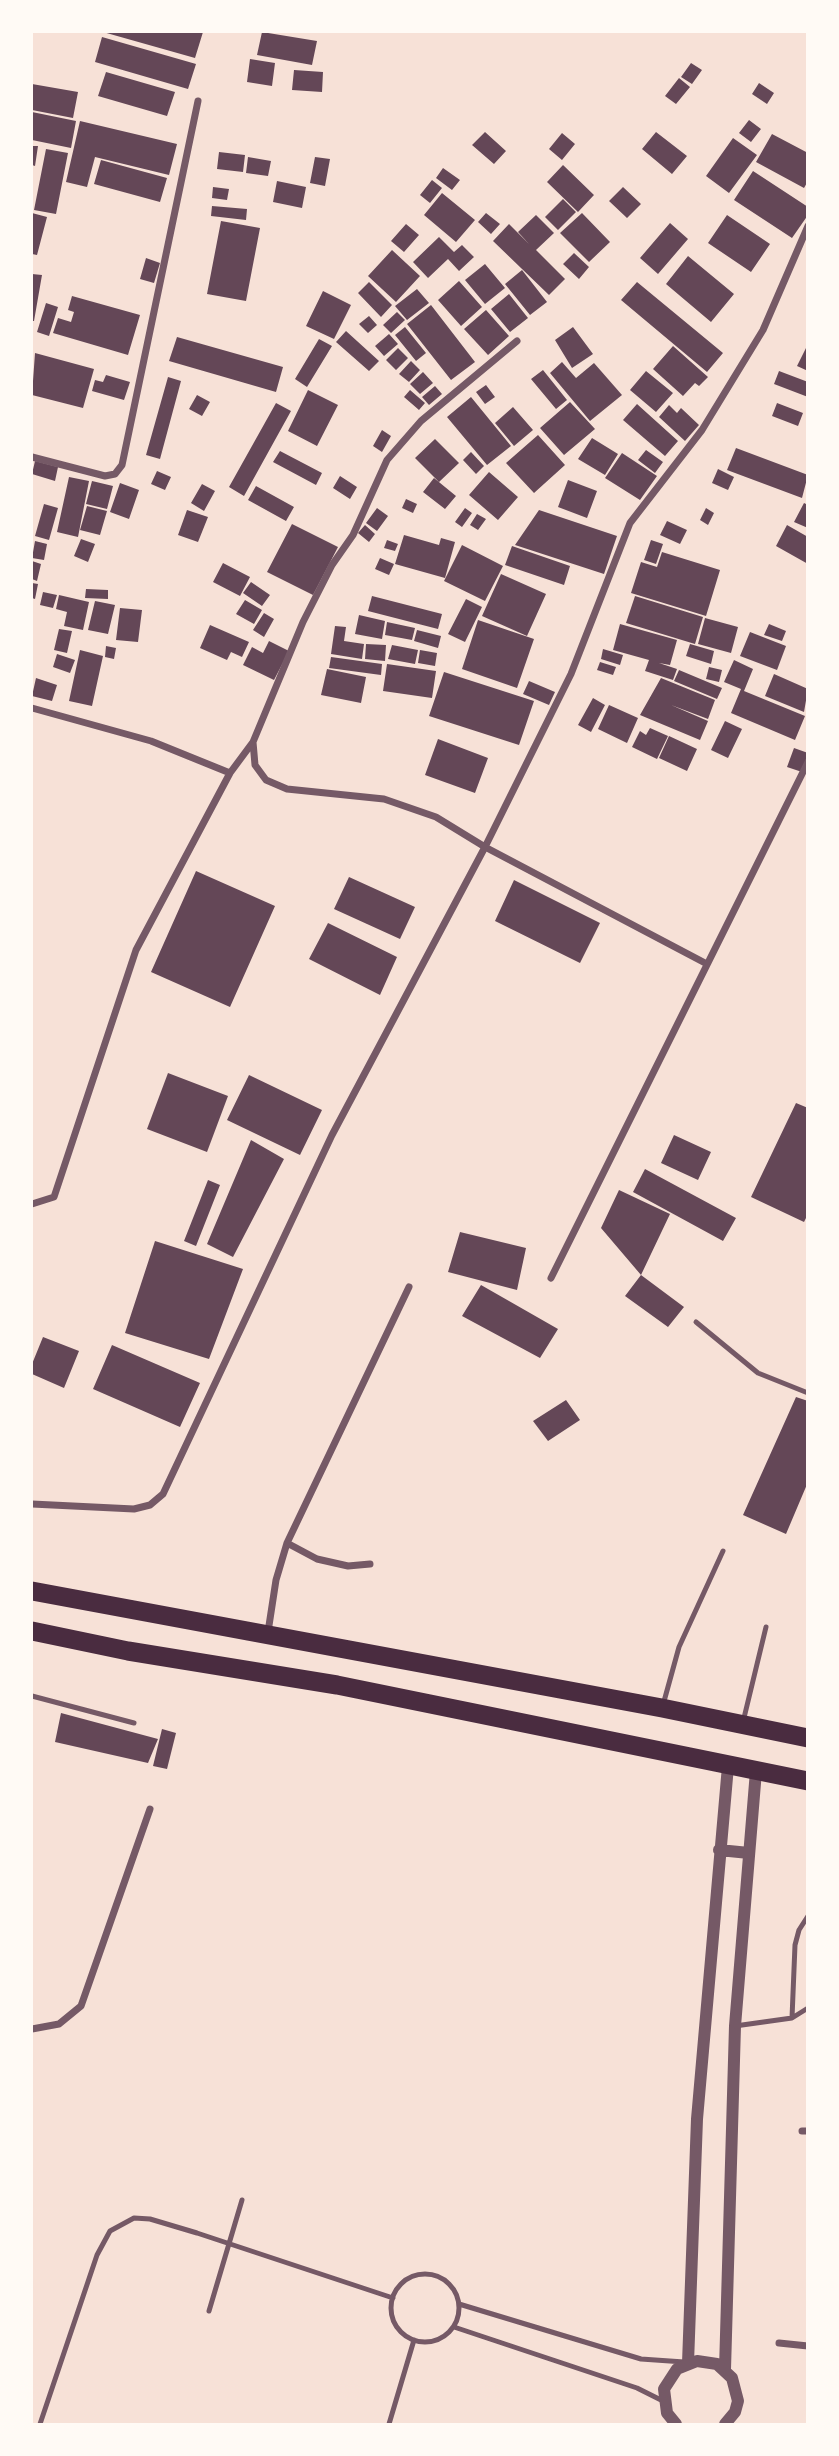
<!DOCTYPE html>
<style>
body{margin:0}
#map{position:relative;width:839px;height:2456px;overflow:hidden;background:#f7e1d7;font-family:Poppins,sans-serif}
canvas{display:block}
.frame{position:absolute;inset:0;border:33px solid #fffaf5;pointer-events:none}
</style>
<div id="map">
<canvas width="839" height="2456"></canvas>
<div class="frame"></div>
</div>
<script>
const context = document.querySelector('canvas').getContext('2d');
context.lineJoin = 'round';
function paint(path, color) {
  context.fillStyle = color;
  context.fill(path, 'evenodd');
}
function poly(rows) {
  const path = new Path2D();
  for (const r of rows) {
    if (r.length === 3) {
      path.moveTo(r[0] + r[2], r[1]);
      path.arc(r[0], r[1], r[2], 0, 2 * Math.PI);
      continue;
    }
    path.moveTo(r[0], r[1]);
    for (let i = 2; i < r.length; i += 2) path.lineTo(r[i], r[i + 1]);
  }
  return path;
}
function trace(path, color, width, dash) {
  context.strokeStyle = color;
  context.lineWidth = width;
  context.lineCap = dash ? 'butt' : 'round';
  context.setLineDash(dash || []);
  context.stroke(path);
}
paint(poly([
 [103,32,203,32,195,58],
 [262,32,317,41,312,65,257,55],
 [102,37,196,64,188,89,95,62],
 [250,59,275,63,272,86,247,82],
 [691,63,702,70,692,84,681,77],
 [294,70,323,72,322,92,292,90],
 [106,72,175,92,167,116,98,96],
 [679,78,690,87,676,104,665,96],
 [759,83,774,93,767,104,752,94],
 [32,84,78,92,73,118,32,110],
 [32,112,76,121,71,148,32,140],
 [749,120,761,129,751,142,739,133],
 [80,121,177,144,169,175,95,157,87,187,66,182],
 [485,132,506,151,494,164,472,145],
 [656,132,687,156,672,174,642,149],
 [562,133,575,144,562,160,549,149],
 [772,134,808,153,808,181,804,188,756,162],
 [733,138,757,155,729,193,706,176],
 [32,146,38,146,35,166,32,165],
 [46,149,68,153,56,214,34,210],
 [219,152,245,155,243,172,217,169],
 [248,157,271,161,268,176,246,173],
 [315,157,330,159,325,186,310,183],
 [101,160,167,178,160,202,94,184],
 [563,165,594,195,578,212,547,182],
 [443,168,460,180,452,190,436,178],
 [753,171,808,207,808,215,792,238,734,200],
 [432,180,442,188,430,203,420,195],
 [277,181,306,187,302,208,273,202],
 [213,187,229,189,227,200,212,198],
 [623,187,641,204,627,218,609,201],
 [442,193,475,220,456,242,424,215],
 [563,199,576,212,558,230,545,217],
 [212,206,247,209,246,220,211,216],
 [32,213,47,217,37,255,32,254],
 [486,213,500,224,491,234,478,222],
 [582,213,610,242,589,262,560,233],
 [536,215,554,233,536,250,565,279,549,295,493,241,509,224,529,244,518,232],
 [727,215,770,244,751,272,708,243],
 [221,221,260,228,246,301,207,294],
 [670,223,688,239,658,274,640,258],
 [406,224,419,235,404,252,391,241],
 [439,237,454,252,462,245,474,257,459,271,448,259,428,278,413,262],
 [392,250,420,276,396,302,368,276],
 [574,253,589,267,579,279,563,264],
 [688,256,734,294,711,322,666,284],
 [146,258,160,263,154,283,140,279],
 [485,264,505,288,485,304,465,280],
 [522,270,547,302,530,315,505,284],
 [32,274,42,275,34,321,32,321],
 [459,281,482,307,461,326,438,300],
 [369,282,392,305,381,317,358,293],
 [637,282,723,353,707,372,621,300],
 [417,289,429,303,407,320,395,306],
 [323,291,351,305,334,339,306,326],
 [509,294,528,318,510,332,491,309],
 [72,296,140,315,128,355,53,333,58,318,71,322,74,312,68,310],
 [46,303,58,307,49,336,37,332],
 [431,305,475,362,451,380,407,324],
 [486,310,509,336,488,355,464,329],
 [397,312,405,320,391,333,383,325],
 [369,316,377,325,368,333,359,324],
 [405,327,426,353,416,361,395,335],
 [573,327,593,354,572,368,555,340],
 [346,331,379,361,369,371,336,342],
 [389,334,398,344,384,356,375,346],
 [177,337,283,367,276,392,169,361],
 [319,339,332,346,307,387,295,379],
 [808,344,808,371,797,366],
 [673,346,708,377,699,386,695,383,683,396,653,369],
 [398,348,408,358,396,370,386,360],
 [35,353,94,369,83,408,32,395],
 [411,361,420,370,409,382,399,374],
 [562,362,576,378,594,363,622,395,590,421,550,373],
 [543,370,567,400,556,409,531,379],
 [646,371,673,393,656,412,630,390],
 [779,371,808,382,808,397,774,384],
 [423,372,433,383,420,394,410,384],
 [106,375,130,382,124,400,92,391,95,380,103,382],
 [168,377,181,381,160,459,146,455],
 [486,385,495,397,485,404,476,392],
 [435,386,442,394,429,405,422,397],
 [308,390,338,405,317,446,288,431],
 [410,390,425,403,419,410,404,397],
 [197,395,210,402,202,416,189,409],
 [471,397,511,446,487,465,447,417],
 [570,402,595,429,564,455,540,428],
 [276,403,291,411,244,496,229,487],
 [777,403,803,413,798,426,772,416],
 [637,404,678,441,665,456,623,420],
 [669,405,677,413,681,408,699,425,685,441,659,417],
 [513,407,533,430,514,446,495,423],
 [382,430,391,436,382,452,373,446],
 [538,435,565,465,534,493,506,463],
 [592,438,618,454,605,475,578,459],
 [435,439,459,463,439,482,415,458],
 [736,448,808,475,802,498,727,470],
 [646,450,663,462,655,473,638,460],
 [280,451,322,473,316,485,273,462],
 [471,452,484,466,476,474,463,460],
 [622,453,657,476,640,500,605,478],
 [35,461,58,467,55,481,32,474],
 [718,469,734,477,728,490,712,483],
 [157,471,171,477,165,490,151,484],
 [489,472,518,497,498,520,469,495],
 [340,476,357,487,350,499,333,488],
 [69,477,89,481,78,537,57,532],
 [434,478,456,496,445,509,423,492],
 [568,480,597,491,587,518,558,507],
 [92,481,113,486,107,509,86,504],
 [120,483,139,490,129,519,110,512],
 [202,484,215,491,204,511,191,503],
 [256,486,294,507,286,521,248,500],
 [406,499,417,504,413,513,402,508],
 [804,503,808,505,808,528,794,522],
 [44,504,58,508,49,540,35,536],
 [87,506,107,511,100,535,80,530],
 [377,508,388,516,377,531,366,523],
 [465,508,472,513,462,527,455,522],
 [706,508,714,513,708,525,700,520],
 [187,510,208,517,198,542,178,535],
 [539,510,617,536,604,574,515,545],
 [477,514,486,519,478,530,470,525],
 [667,521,687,530,680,544,660,535],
 [292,524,338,547,313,595,267,572],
 [365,525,375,534,369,542,358,533],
 [787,525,808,537,808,564,776,546],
 [404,535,439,545,441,538,455,542,445,578,395,564],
 [81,539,95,544,88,562,74,556],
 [387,540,398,544,395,551,384,548],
 [651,540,663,544,656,564,644,560],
 [35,541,47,544,44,560,32,558],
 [462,545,503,566,485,601,444,581],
 [512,546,570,566,564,585,505,565],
 [662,552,720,570,706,616,631,593,641,562,657,567],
 [380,558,394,564,389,575,375,569],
 [32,561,41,564,37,581,32,579],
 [223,563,250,577,240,596,213,582],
 [501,574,546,594,527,636,482,616],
 [251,582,270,595,262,606,243,593],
 [32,583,38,584,35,599,32,598],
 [86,589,108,590,108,599,85,598],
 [43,592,57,595,53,608,40,605],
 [59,595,89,602,83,630,64,626,67,612,56,609],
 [372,596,442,614,438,629,368,611],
 [635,596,703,617,695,644,626,623],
 [466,599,482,607,465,642,448,634],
 [245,600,262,610,254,624,236,614],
 [95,601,115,605,108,634,88,630],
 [120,608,142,610,138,642,116,640],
 [264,613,274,619,264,637,253,630],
 [359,615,385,621,382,639,355,634],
 [705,618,738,627,731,653,698,644],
 [478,620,534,639,517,688,462,669],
 [387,622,415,628,412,640,385,635],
 [620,624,677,640,670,665,659,663,677,669,673,680,645,671,649,660,613,650],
 [769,624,786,631,782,641,764,635],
 [210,625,249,642,242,657,231,652,227,660,200,648],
 [335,626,346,627,344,641,364,644,362,659,331,654],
 [59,629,72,631,67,653,54,650],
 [417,630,441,636,438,648,414,641],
 [750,632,786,646,777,670,740,656],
 [269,641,289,651,274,680,243,665,252,647,263,653],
 [366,644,386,645,385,661,365,659],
 [690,644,714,651,711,664,686,656],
 [392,645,418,650,415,664,388,659],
 [106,646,116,648,114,659,105,657],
 [603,649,623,655,620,665,601,659],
 [80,650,103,656,92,706,69,701],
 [420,650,437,653,435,666,418,663],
 [57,654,75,660,70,673,53,667],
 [331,657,382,664,381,675,329,668],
 [734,660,753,669,744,691,805,716,795,740,731,713,741,689,724,682],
 [600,662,616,667,613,675,597,670],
 [387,664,436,671,432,698,383,691],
 [709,667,722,670,719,682,706,679],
 [327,669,366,677,361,703,321,695],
 [679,670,722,688,717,699,674,681],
 [444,672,534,701,519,745,429,716],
 [774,674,808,689,804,712,765,696],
 [36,678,57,685,52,701,32,696],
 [661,678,715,700,708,719,671,705,708,721,700,740,640,715],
 [529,681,555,692,549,705,523,694],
 [593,698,605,705,591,732,578,725],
 [609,705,638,718,627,743,598,729],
 [725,721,742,729,728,758,711,750],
 [650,728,668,736,657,759,632,747,640,731,646,735],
 [669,736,697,749,687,771,659,758],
 [438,739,488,758,475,793,425,775],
 [794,748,808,753,802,772,787,767],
 [196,871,275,906,230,1007,151,972],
 [349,877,415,907,400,939,334,909],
 [514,880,600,923,580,963,495,921],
 [328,923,397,957,380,995,309,959],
 [168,1073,228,1096,207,1152,147,1129],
 [249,1075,322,1110,300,1155,227,1120],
 [796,1103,808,1108,808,1214,804,1222,751,1197],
 [674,1135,711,1152,698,1180,661,1163],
 [251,1140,284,1159,233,1257,207,1244],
 [645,1169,736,1218,723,1241,633,1192],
 [208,1180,220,1185,196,1246,184,1241],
 [619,1190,670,1214,641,1275,684,1307,668,1327,625,1296,641,1275,601,1228],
 [460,1232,526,1248,517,1290,448,1272],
 [155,1241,243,1269,209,1359,125,1333],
 [481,1285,558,1329,540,1358,462,1316],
 [43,1337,79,1351,64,1388,32,1374,32,1364],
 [112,1345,200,1383,180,1427,93,1389],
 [796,1397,808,1401,808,1482,786,1534,743,1515],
 [566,1400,580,1420,548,1441,533,1421],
 [61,1713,158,1739,148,1763,55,1742],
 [162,1729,176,1733,167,1769,153,1766]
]), '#644757');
trace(poly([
 [696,1322,758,1373,808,1393],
 [32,1696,134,1723],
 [663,1705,679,1647,723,1551],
 [743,1722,766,1627],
 [792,2018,795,1945,799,1930,808,1916],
 [735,2026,792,2018,808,2008],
 [425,2308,34],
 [459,2304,641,2359,684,2362],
 [209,2311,242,2200],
 [454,2327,637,2388,663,2401],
 [40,2424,97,2255,110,2231,134,2218,150,2219,197,2233,393,2298],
 [389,2424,414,2340]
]), '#755966', 5);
trace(poly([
 [517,341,421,421,387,460,353,535,332,565,303,622,253,742,255,765,266,780,287,789,384,799,436,817,485,847,707,964],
 [32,457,105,476,115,474,122,465,198,101],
 [32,708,151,741,230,773],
 [32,1204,54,1197,136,950,230,773,253,742],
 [551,1278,808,762],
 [32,1504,134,1509,150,1505,163,1494,332,1135,485,847,571,674,630,523,702,430,763,330,808,226],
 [287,1543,317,1559,348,1566,370,1564],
 [268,1632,276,1580,287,1543,409,1287],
 [32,2029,59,2024,81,2006,150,1809],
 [802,2131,808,2131],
 [779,2343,808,2346]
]), '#755966', 7);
trace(poly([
 [719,1850,749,1853],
 [688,2363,697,2119,728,1766],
 [725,2369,735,2026,756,1771],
 [676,2424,667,2413,664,2389,677,2369,697,2361,717,2364,732,2378,738,2401,735,2412,725,2424]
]), '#755966', 12);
trace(poly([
 [32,1591,662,1708,808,1738],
 [32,1631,128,1651,337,1685,808,1781]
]), '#4a2c40', 19);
</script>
